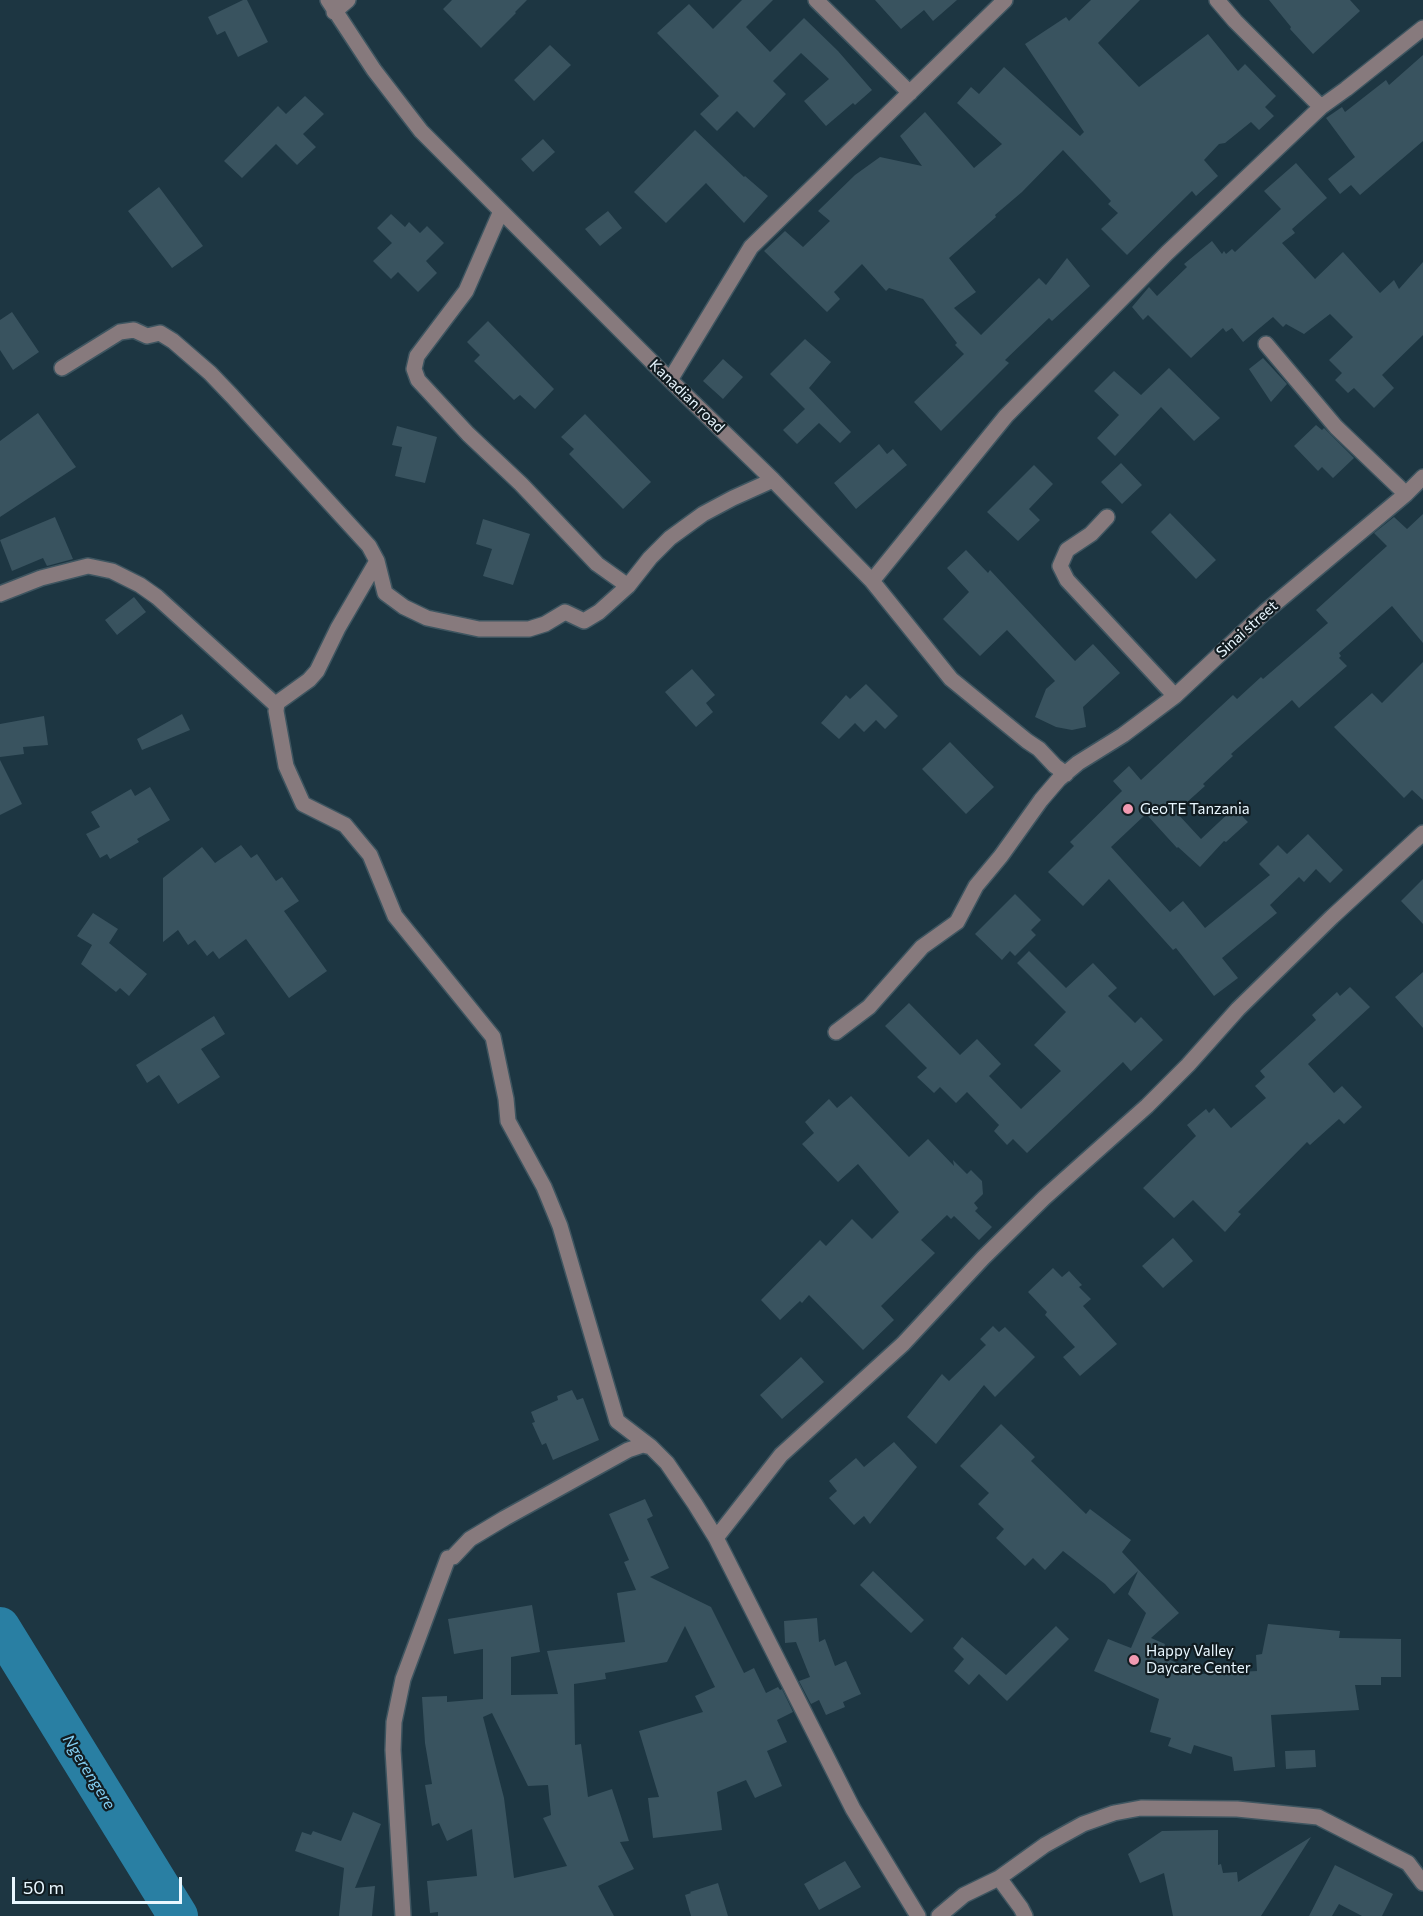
<!DOCTYPE html>
<style>
body{margin:0}
#map{position:relative;width:1423px;height:1916px;overflow:hidden;background:#1d3642;font-family:Commissioner,sans-serif}
canvas{display:block}
.scale{position:absolute;left:12px;top:1877px;width:170px;height:27px;box-sizing:border-box;border:3px solid #e9f7ff;border-top:0;padding-left:8px;font-size:18px;line-height:21px;white-space:nowrap;color:#e9f7ff;-webkit-text-stroke:4px #111c21;paint-order:stroke}
</style>
<div id="map">
<canvas width="1423" height="1916"></canvas>
<div class="scale">50 m</div>
</div>
<script>
const context = document.querySelector('canvas').getContext('2d');
context.lineJoin = 'round';
function poly(rows) {
  const path = new Path2D();
  for (const r of rows) {
    path.moveTo(r[0], r[1]);
    for (let i = 2; i < r.length; i += 2) path.lineTo(r[i], r[i + 1]);
  }
  return path;
}
function trace(path, color, width, dash) {
  context.strokeStyle = color;
  context.lineWidth = width;
  context.lineCap = dash ? 'butt' : 'round';
  context.setLineDash(dash || []);
  context.stroke(path);
}
function paint(path, color) {
  context.fillStyle = color;
  context.fill(path, 'evenodd');
}
function label(font, color, halo, rows, align = 'center') {
  context.font = font + ' Commissioner,sans-serif';
  context.lineWidth = 4.5;
  context.setLineDash([]);
  context.textBaseline = 'middle';
  context.strokeStyle = halo;
  context.fillStyle = color;
  for (const [text, x, y, turn = 0] of rows) {
    context.save();
    context.translate(x, y);
    context.rotate((+turn || 0) * Math.PI / 180);
    context.textAlign = isNaN(turn) ? turn : align;
    if (halo) context.strokeText(text, 0, 0);
    context.fillText(text, 0, 0);
    context.restore();
  }
}
trace(poly([
 [0,1627,178,1916]
]), '#297fa3', 40);
paint(poly([
 [243,0,247,0,268,42,238,57,225,31,217,35,208,17],
 [452,0,527,0,515,12,516,13,481,48,443,9],
 [742,0,773,0,746,27,770,52,804,18,838,51,872,90,855,105,853,103,826,126,804,101,829,79,801,53,773,81,786,94,754,128,737,111,717,131,700,114,719,96,657,33,689,4,713,29],
 [875,0,957,0,933,21,924,10,901,29],
 [1091,0,1140,0,1098,43,1139,87,1208,34,1238,71,1245,64,1276,96,1265,107,1274,116,1259,130,1251,122,1225,143,1219,144,1204,160,1218,176,1196,196,1192,191,1127,255,1101,229,1118,213,1108,204,1111,201,1063,150,1022,192,995,215,996,217,949,258,976,292,954,308,981,335,1039,278,1046,285,1067,258,1090,286,1052,321,1049,318,1005,360,1009,363,941,431,914,402,964,354,955,345,957,343,923,299,889,288,886,291,862,264,834,292,840,299,827,312,764,251,785,231,803,247,830,221,818,211,855,175,880,157,922,166,900,136,925,112,974,168,1002,144,957,103,971,87,979,94,1004,67,1080,136,1084,132,1025,44,1066,17,1069,21],
 [1269,0,1350,0,1360,11,1313,54,1290,29,1291,27],
 [550,45,571,65,534,101,514,80],
 [1423,55,1423,141,1360,195,1351,185,1340,194,1328,179,1355,157,1326,118,1342,107,1345,112,1386,80,1389,85],
 [305,96,324,114,303,134,316,147,297,165,276,144,242,178,224,161,278,106,286,114],
 [695,130,744,177,745,176,768,196,744,223,706,183,666,223,634,192],
 [543,139,555,152,533,172,521,159],
 [1296,163,1327,198,1292,229,1295,233,1282,243,1315,279,1343,252,1380,293,1394,280,1399,289,1423,262,1423,335,1382,375,1394,388,1374,408,1354,388,1348,393,1335,380,1342,373,1329,360,1353,337,1330,314,1304,334,1286,324,1283,327,1273,317,1243,342,1232,328,1226,332,1223,328,1191,358,1148,315,1143,320,1132,307,1149,287,1157,296,1187,267,1184,264,1212,241,1222,254,1224,251,1226,254,1232,249,1235,252,1281,209,1264,191],
 [159,187,203,246,172,268,128,211],
 [608,211,622,228,600,246,585,229],
 [391,214,405,227,409,222,420,233,427,226,444,243,426,261,437,273,418,292,398,272,391,279,373,261,392,243,377,228],
 [12,312,39,352,13,370,0,350,0,320],
 [488,321,554,389,535,409,520,395,514,400,474,361,480,355,467,342],
 [805,339,831,362,809,388,851,432,840,443,819,423,797,444,783,430,805,409,770,374],
 [1263,358,1287,384,1271,402,1249,369],
 [723,359,743,377,723,399,703,381],
 [1169,368,1220,418,1194,441,1161,407,1115,456,1097,438,1119,415,1094,391,1114,371,1141,395],
 [38,413,76,467,0,517,0,441],
 [585,414,651,482,623,509,569,454,574,449,561,437],
 [1316,425,1322,430,1324,428,1354,458,1333,478,1322,467,1318,471,1294,446],
 [397,426,437,437,425,483,395,476,402,447,392,445],
 [879,444,887,454,893,449,907,465,856,509,834,483],
 [1121,463,1142,485,1122,504,1101,482],
 [1034,465,1053,484,1029,509,1040,520,1018,541,987,512],
 [1170,513,1216,560,1196,579,1151,532],
 [1423,514,1423,643,1392,606,1339,653,1341,656,1339,658,1347,666,1299,708,1292,700,1231,754,1233,756,1203,784,1205,786,1176,812,1201,839,1234,808,1248,822,1226,842,1224,841,1200,867,1178,847,1177,848,1146,814,1111,847,1170,912,1183,901,1205,928,1270,875,1259,864,1278,845,1287,854,1308,834,1343,870,1330,883,1316,869,1304,882,1299,877,1270,905,1277,913,1222,958,1238,978,1214,996,1176,948,1173,950,1109,879,1083,906,1048,872,1074,846,1070,842,1122,791,1113,781,1129,766,1141,780,1233,695,1237,699,1261,677,1263,679,1328,623,1316,610,1387,546,1374,533,1394,517,1407,529],
 [55,517,73,559,47,566,43,558,12,571,0,540],
 [483,519,530,534,513,585,483,576,492,549,476,544],
 [966,550,988,573,990,570,1075,661,1093,644,1120,673,1083,707,1086,727,1072,730,1056,727,1035,717,1046,689,1055,681,1007,630,980,656,943,619,969,592,947,568],
 [134,597,146,612,117,635,105,620],
 [1423,662,1423,800,1412,790,1404,798,1334,727,1372,693,1382,703],
 [692,669,715,695,706,703,713,712,696,727,665,692],
 [866,684,898,716,885,729,876,720,864,732,855,723,839,739,821,723,846,695,850,699],
 [182,714,190,730,142,750,137,739],
 [44,716,48,745,23,747,24,754,0,757,0,724],
 [950,742,994,787,966,814,922,769],
 [0,760,22,804,0,815],
 [150,787,170,820,137,839,139,842,110,859,107,854,100,858,86,834,100,827,91,812,131,789,135,796],
 [241,845,251,858,257,854,276,881,282,877,299,901,284,911,327,971,289,998,246,939,219,959,213,951,207,956,195,940,188,945,178,930,163,942,163,878,202,847,215,863],
 [1423,879,1423,924,1401,901],
 [1015,894,1041,920,1031,930,1036,935,1015,956,1010,951,1002,960,975,934],
 [93,913,118,929,109,943,147,974,129,996,120,988,116,992,81,964,92,945,77,936],
 [1029,951,1066,988,1093,963,1117,988,1108,996,1135,1023,1141,1017,1163,1040,1131,1071,1123,1062,1027,1153,1013,1139,1007,1145,994,1131,999,1125,967,1092,956,1103,940,1087,934,1093,917,1077,927,1068,885,1026,909,1003,960,1055,977,1039,1001,1064,989,1076,1021,1109,1061,1071,1034,1045,1066,1012,1017,963],
 [1423,972,1423,1028,1395,997],
 [1350,987,1370,1007,1308,1064,1334,1093,1342,1086,1362,1107,1344,1124,1339,1119,1310,1145,1307,1142,1238,1212,1241,1214,1225,1232,1193,1200,1174,1218,1143,1188,1196,1136,1187,1125,1206,1109,1209,1113,1214,1108,1231,1128,1266,1098,1255,1086,1265,1077,1260,1071,1316,1020,1312,1015,1337,992,1340,996],
 [214,1016,225,1034,201,1049,220,1077,178,1104,159,1075,147,1083,136,1065],
 [851,1096,909,1157,928,1139,954,1166,953,1160,967,1174,971,1170,982,1181,983,1194,974,1203,978,1208,975,1211,992,1227,979,1240,954,1216,951,1219,947,1215,921,1240,935,1253,881,1306,894,1320,863,1350,809,1295,802,1303,800,1301,780,1320,761,1300,820,1240,826,1246,852,1219,872,1239,899,1212,858,1164,838,1182,802,1144,814,1133,805,1122,829,1099,837,1108],
 [1173,1238,1193,1261,1163,1288,1142,1266],
 [1053,1268,1062,1277,1069,1271,1082,1285,1079,1287,1091,1299,1083,1306,1117,1344,1080,1376,1063,1357,1075,1347,1045,1315,1047,1312,1028,1292],
 [993,1326,999,1332,1005,1327,1035,1357,995,1397,984,1385,936,1444,907,1417,942,1374,949,1381,986,1345,980,1339],
 [801,1357,824,1382,782,1419,760,1395],
 [572,1390,577,1400,583,1398,599,1440,553,1460,546,1443,542,1445,532,1423,535,1422,531,1412,558,1400,557,1396],
 [1001,1424,1035,1457,1031,1461,1086,1514,1090,1509,1131,1540,1122,1552,1179,1613,1151,1638,1165,1644,1161,1656,1202,1674,1257,1671,1256,1655,1262,1654,1268,1624,1340,1631,1339,1638,1401,1639,1401,1677,1381,1677,1381,1685,1355,1685,1359,1710,1271,1715,1275,1767,1234,1771,1232,1757,1194,1745,1191,1754,1168,1746,1171,1738,1150,1732,1159,1699,1094,1671,1108,1639,1131,1648,1146,1613,1128,1594,1138,1571,1114,1594,1105,1584,1063,1551,1045,1570,1033,1558,1025,1566,996,1538,1004,1529,978,1504,989,1493,960,1466],
 [894,1442,917,1467,870,1524,864,1516,854,1525,829,1498,837,1491,829,1481,856,1458,864,1467],
 [645,1499,653,1516,647,1519,669,1568,650,1577,711,1607,744,1673,754,1668,766,1693,778,1687,780,1690,782,1689,793,1712,777,1720,787,1742,767,1751,782,1786,755,1798,746,1780,717,1792,722,1830,653,1838,648,1798,659,1797,639,1731,703,1712,695,1696,715,1687,685,1626,667,1662,605,1673,606,1679,574,1684,575,1745,581,1744,588,1797,612,1789,629,1841,620,1842,634,1869,598,1886,614,1916,438,1916,438,1912,430,1913,427,1881,477,1876,472,1829,447,1841,439,1823,432,1826,425,1785,432,1784,425,1743,422,1697,447,1696,447,1702,483,1699,483,1649,454,1654,448,1619,532,1605,540,1652,511,1657,511,1695,558,1694,547,1651,625,1642,617,1593,636,1590,624,1562,629,1560,609,1514],
 [492,1713,528,1786,548,1785,551,1815,543,1818,567,1866,514,1878,504,1798,483,1717],
 [873,1571,924,1620,911,1633,860,1585],
 [817,1618,819,1642,825,1639,835,1666,846,1661,861,1694,843,1702,845,1707,826,1715,819,1700,811,1704,799,1681,810,1677,796,1642,785,1643,784,1621],
 [1056,1626,1069,1639,1007,1701,979,1674,969,1685,954,1671,964,1659,953,1648,962,1637,1006,1675],
 [1315,1750,1316,1767,1286,1769,1285,1751],
 [353,1812,381,1824,355,1888,375,1886,372,1916,339,1916,344,1868,295,1851,302,1832,311,1835,313,1831,341,1841],
 [1218,1830,1218,1865,1221,1864,1223,1873,1237,1872,1238,1882,1311,1837,1261,1916,1173,1916,1164,1873,1140,1883,1128,1854,1162,1831],
 [845,1861,861,1887,819,1910,804,1884],
 [1335,1865,1393,1894,1382,1916,1362,1916,1339,1904,1332,1916,1309,1916],
 [718,1883,728,1916,691,1916,685,1895,691,1893,690,1892]
]), '#39535f');
const minor = poly([
 [328,0,374,70,421,131,670,380,773,480,872,581,951,679,1027,741,1039,749,1055,766,1066,774],
 [816,0,910,93],
 [1217,0,1235,21,1321,107],
 [334,12,348,0],
 [501,211,466,291,417,356,414,369,418,380,468,434,521,484,597,564,628,586],
 [1266,344,1336,427,1406,494],
 [62,368,120,332,134,330,147,336,160,333,173,341,210,373,232,396,369,546,377,561,385,593,404,607,427,618,479,629,529,629,545,624,565,612,584,621,599,612,628,586,650,558,670,538,703,514,733,498,773,480],
 [670,380,751,247,1005,0],
 [1107,517,1091,534,1067,550,1060,566,1067,580,1175,696],
 [377,561,338,628,317,671,309,680,277,703,276,711,286,766,303,804,345,825,370,855,395,916,493,1037,506,1099,508,1121,544,1187,560,1226,617,1421,651,1447],
 [872,581,1006,416,1167,253,1321,107,1346,89,1423,28],
 [0,594,41,578,88,566,112,571,140,585,157,597,276,705],
 [836,1032,869,1007,922,947,957,922,976,886,1001,856,1041,800,1059,779,1078,763,1123,735,1175,696,1265,612,1406,494,1423,477],
 [716,1538,781,1455,903,1344,983,1258,1044,1198,1147,1106,1188,1065,1238,1009,1332,917,1423,833],
 [999,1878,1021,1908,1025,1916],
 [403,1916,393,1750,394,1722,403,1679,448,1558,453,1557,470,1539,505,1518,628,1450,643,1445,651,1447,667,1463,695,1504,716,1538,853,1809,918,1916],
 [939,1916,964,1895,999,1878,1045,1845,1083,1824,1114,1813,1141,1808,1237,1809,1318,1817,1408,1863,1423,1883]
]);
trace(minor, '#3e5560', 18);
trace(minor, '#877a7d', 15);
for (const [x, y, r, color] of [
 [1128,809,6,"#f19ab1"],
 [1134,1660,6,"#f19ab1"]
]) {
  const dot = new Path2D();
  dot.arc(x, y, r, 0, 2 * Math.PI);
  context.fillStyle = color;
  context.fill(dot);
  trace(dot, '#111c21', 2);
}
label('15px', '#e9f7ff', '#111c21', [
 ["Kanadian road",687,396,44],
 ["Sinai street",1247,629,-42]
]);
label('15px', '#e9f7ff', '#111c21', [
 ["GeoTE Tanzania",1140,809],
 ["Happy Valley",1146,1651],
 ["Daycare Center",1146,1668]
], 'left');
label('italic 16px', '#83cff3', '#111c21', [
 ["Ngerengere",89,1772,58]
]);
</script>
